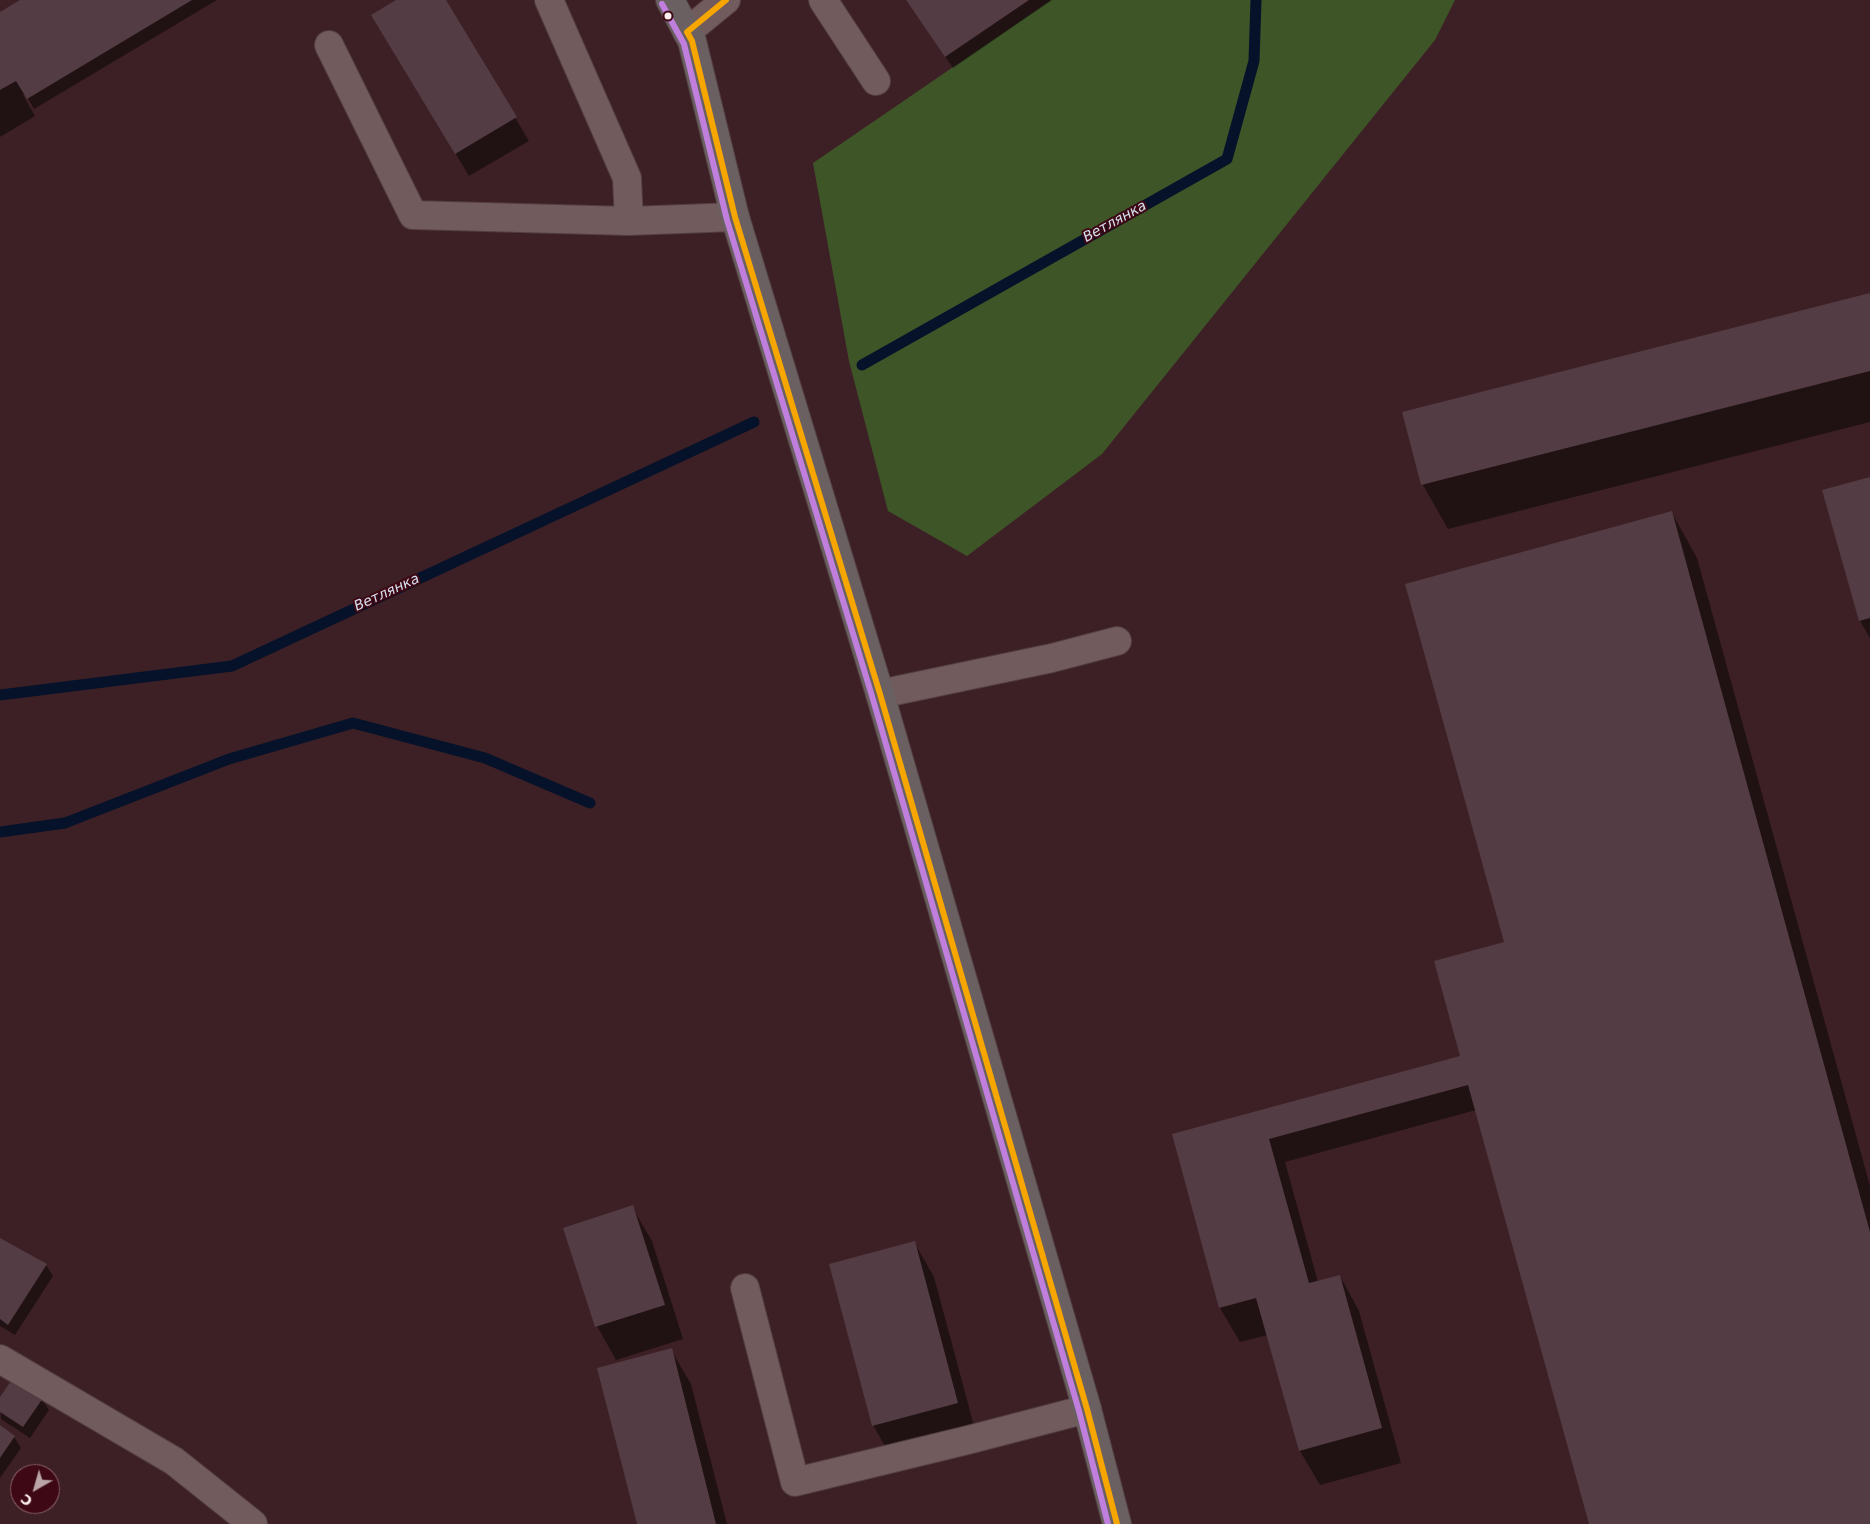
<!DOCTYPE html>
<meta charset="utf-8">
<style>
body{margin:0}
#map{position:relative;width:1870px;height:1524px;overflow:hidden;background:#3d2025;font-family:"DejaVu Sans",sans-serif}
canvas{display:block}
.north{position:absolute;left:10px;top:1464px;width:50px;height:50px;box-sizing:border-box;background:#3e0814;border:1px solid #8a646c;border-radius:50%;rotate:218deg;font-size:14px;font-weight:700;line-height:20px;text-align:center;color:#fdeeef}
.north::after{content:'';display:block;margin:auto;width:18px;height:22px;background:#baa6a8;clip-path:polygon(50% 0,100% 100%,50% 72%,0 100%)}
</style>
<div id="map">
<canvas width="1870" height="1524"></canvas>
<div class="north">С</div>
</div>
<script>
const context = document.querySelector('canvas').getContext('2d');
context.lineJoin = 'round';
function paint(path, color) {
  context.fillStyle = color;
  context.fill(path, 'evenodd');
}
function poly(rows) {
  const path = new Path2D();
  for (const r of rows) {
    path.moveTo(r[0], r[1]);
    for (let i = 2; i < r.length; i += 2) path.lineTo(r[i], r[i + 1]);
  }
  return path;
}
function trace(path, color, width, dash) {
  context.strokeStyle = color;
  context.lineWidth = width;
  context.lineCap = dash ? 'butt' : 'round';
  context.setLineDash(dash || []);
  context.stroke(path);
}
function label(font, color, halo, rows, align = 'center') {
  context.font = font + ' "DejaVu Sans",sans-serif';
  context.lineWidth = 4;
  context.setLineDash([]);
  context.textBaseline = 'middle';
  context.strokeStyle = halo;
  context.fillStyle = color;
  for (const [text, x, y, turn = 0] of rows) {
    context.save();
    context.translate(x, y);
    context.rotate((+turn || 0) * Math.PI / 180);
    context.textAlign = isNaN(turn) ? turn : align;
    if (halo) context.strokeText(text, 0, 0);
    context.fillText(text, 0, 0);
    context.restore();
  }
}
paint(poly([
 [1051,0,1455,0,1435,40,1102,454,967,556,888,511,849,361,813,163]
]), '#3e5528');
paint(poly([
 [22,0,217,0,34,109,25,93,23,95,35,116,0,137,0,13],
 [399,0,445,0,529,141,469,176,386,39],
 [906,0,1052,0,953,68],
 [1870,294,1870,422,1448,529,1423,485],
 [1870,478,1870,638,1860,621,1824,491],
 [1672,513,1697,558,1870,1186,1870,1524,1591,1524,1476,1110,1285,1162,1318,1282,1340,1276,1359,1311,1401,1463,1320,1485,1300,1451,1268,1335,1240,1342,1220,1308,1173,1135,1462,1057],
 [632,1207,652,1241,683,1339,616,1360,597,1326],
 [0,1239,46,1265,53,1276,15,1335,0,1326],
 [914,1242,934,1277,977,1437,893,1460,873,1425],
 [671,1350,691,1384,727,1524,638,1524],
 [0,1399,42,1399,49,1410,30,1438,1,1419],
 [0,1426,14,1437,21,1448,0,1478]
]), '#0007');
trace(poly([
 [862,365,1227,159,1254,61,1256,0],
 [0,695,232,666,754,422],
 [0,832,65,823,229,759,353,723,485,758,590,803]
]), '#05122a', 11);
paint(poly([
 [20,0,192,0,27,99,16,81,0,90,0,12],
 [396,0,446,0,517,117,455,154,371,15],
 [906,0,1029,0,945,57],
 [1870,293,1870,371,1421,485,1402,412],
 [1870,477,1870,618,1859,621,1822,490],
 [1672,511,1870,1232,1870,1524,1589,1524,1468,1085,1269,1139,1309,1283,1340,1275,1382,1428,1299,1451,1256,1298,1219,1308,1172,1134,1460,1056,1434,961,1504,942,1405,584],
 [633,1205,665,1305,595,1327,563,1228],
 [0,1238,47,1264,8,1325,0,1319],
 [915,1241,958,1403,872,1426,829,1264],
 [672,1348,716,1524,637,1524,597,1368],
 [13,1378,43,1398,23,1427,0,1412,0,1397],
 [0,1425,15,1436,0,1458]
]), '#533c43');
const minor = poly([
 [549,0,627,178,629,221],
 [823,0,876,81],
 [687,32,726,0],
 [329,45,413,215,629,221,735,217],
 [880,694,1052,658,1117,641],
 [745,1288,795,1482,968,1440,1087,1409],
 [0,1359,174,1461,253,1524]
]);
const major = poly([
 [670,0,692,41,735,217,880,694,1087,1409,1117,1524]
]);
trace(minor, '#523e40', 30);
trace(major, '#523e40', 30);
trace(minor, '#715b5d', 28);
trace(major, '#6a6062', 28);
trace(poly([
 [726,0,687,32,692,41,735,217,880,694,1087,1409,1117,1524]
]), '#f7a600', 6);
trace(poly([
 [662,4,684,44,727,220,872,696,1079,1411,1108,1524]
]), '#c07fdc', 6);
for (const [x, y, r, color] of [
 [668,16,4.5,"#fdeeef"]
]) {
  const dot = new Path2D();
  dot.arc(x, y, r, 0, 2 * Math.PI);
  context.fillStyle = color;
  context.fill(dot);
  trace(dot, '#3e0814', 2);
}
label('italic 14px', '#d6e2f2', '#3e0814', [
 ["Ветлянка",1115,222,-29],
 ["Ветлянка",387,593,-25]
]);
</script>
